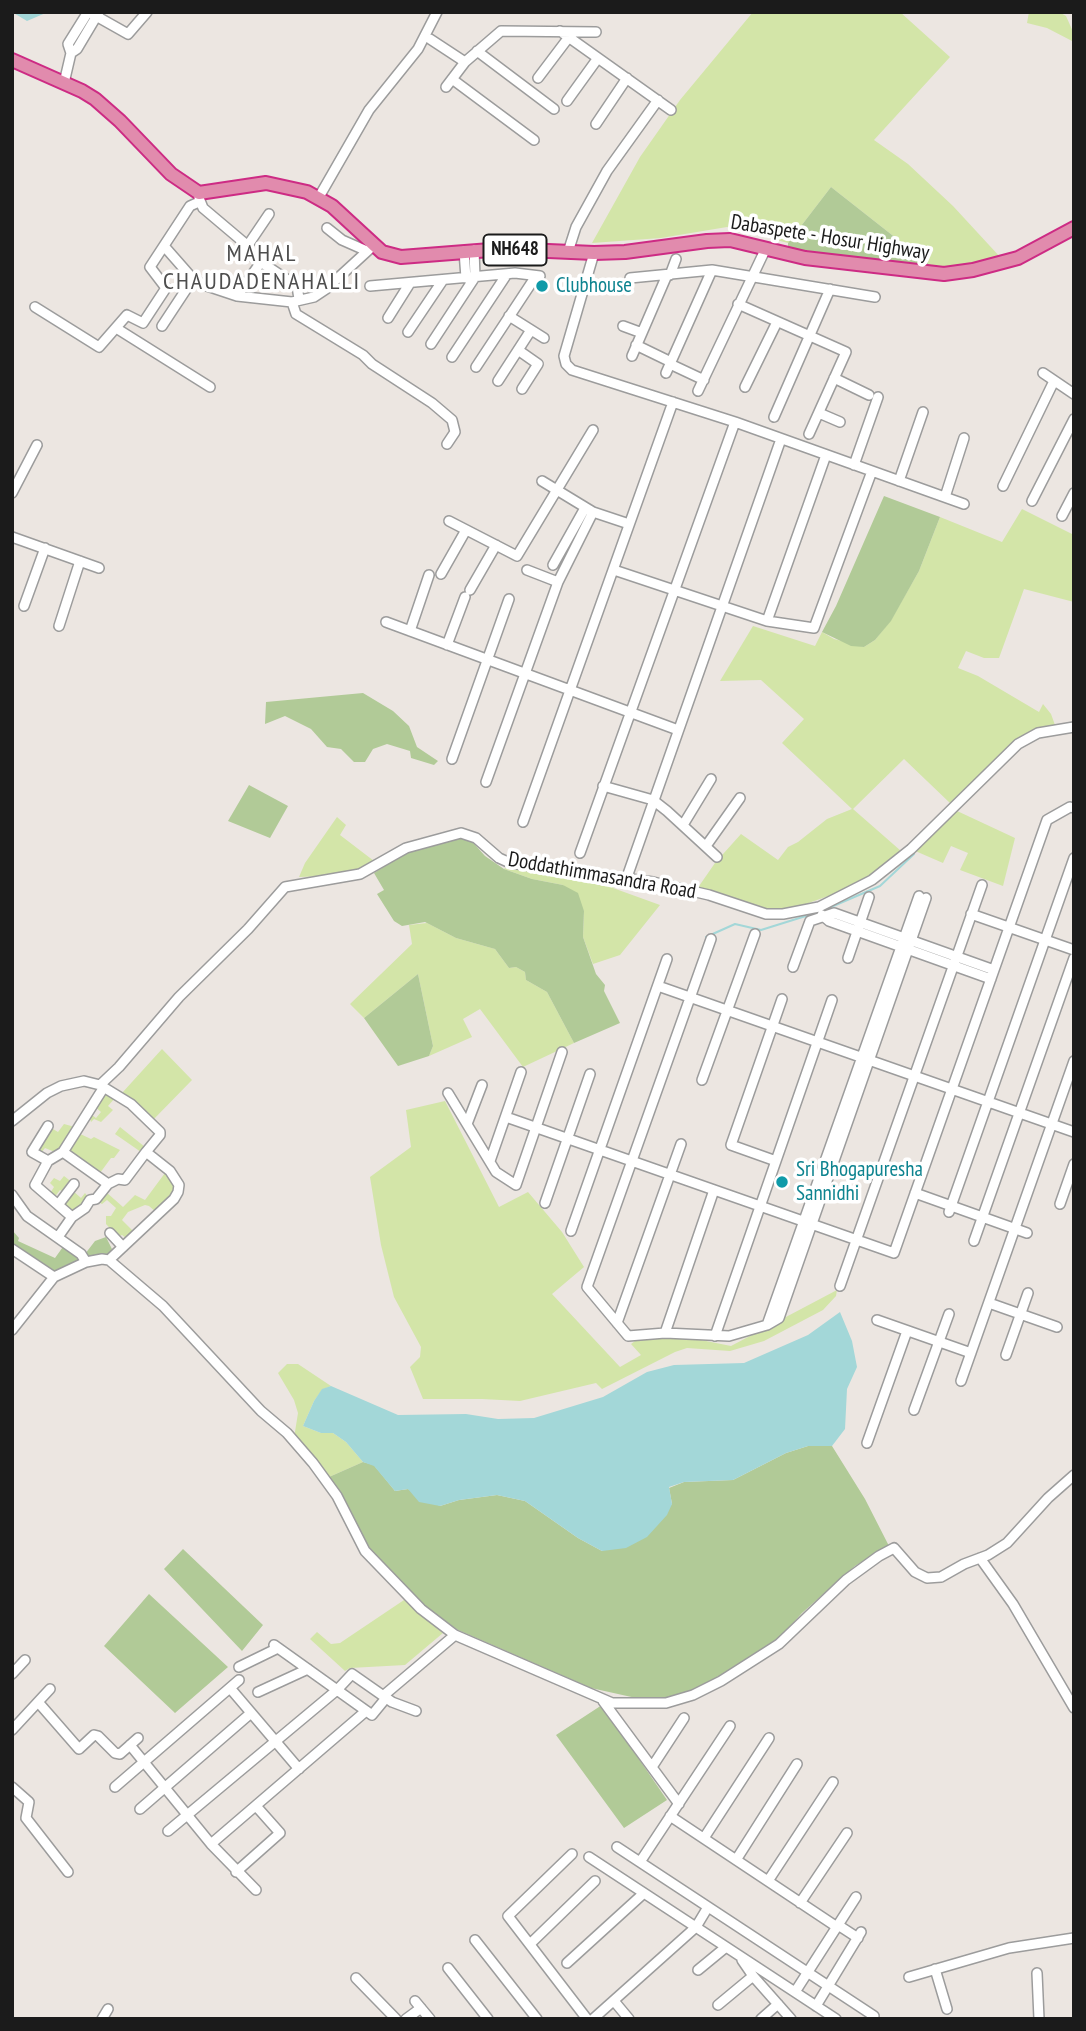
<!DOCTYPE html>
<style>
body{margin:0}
#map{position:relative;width:1086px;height:2031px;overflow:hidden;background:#ece6e1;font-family:"PT Sans Narrow",sans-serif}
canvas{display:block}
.frame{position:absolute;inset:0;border:14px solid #1b1b1b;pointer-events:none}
</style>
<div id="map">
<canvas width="1086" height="2031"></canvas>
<div class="frame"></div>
</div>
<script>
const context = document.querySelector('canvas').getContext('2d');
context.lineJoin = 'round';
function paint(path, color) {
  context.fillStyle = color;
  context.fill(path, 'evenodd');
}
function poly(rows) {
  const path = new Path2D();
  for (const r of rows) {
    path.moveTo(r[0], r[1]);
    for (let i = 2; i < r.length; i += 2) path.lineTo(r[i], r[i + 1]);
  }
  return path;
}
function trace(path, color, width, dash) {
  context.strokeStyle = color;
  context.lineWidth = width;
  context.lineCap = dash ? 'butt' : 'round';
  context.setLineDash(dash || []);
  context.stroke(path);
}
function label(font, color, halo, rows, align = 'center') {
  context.font = font + ' "PT Sans Narrow",sans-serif';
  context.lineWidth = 7;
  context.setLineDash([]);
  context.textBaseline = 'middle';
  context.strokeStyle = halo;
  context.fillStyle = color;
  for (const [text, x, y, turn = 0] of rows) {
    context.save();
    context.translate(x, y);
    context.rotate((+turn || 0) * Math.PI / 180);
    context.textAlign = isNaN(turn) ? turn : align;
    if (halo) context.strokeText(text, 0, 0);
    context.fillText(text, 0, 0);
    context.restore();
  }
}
paint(poly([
 [753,12,900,12,950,57,874,140,908,164,953,206,1001,258,964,267,934,268,831,187,788,243,727,227,661,238,592,243,640,157,680,100],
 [1029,12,1059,12,1066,16,1074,34,1074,42,1047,28,1027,23],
 [1022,509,1074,535,1074,602,1024,589,999,658,984,658,966,651,958,668,978,676,1039,712,1043,704,1051,714,1055,725,1030,732,1012,745,951,804,904,759,853,809,901,851,886,867,848,889,786,911,765,911,697,889,715,863,741,834,778,860,788,847,798,842,827,819,852,809,782,743,804,719,761,680,720,681,753,626,815,646,822,632,834,639,864,647,875,640,891,620,919,571,940,517,1002,542],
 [955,810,1015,838,1003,886,960,870,968,853,951,846,943,863,913,850],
 [337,817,346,825,340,835,374,861,354,871,328,876,299,877,305,863],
 [506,867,618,882,613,888,660,905,620,955,593,964,583,937,584,911,563,885,532,879,504,869],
 [427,923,456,938,495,949,509,968,516,967,525,972,526,980,547,992,574,1043,523,1067,480,1009,463,1019,472,1037,429,1056,433,1046,418,974,364,1018,350,1004,412,944,409,925],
 [162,1049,192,1080,153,1120,122,1093],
 [104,1090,115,1098,108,1106,113,1110,101,1122,94,1119,91,1122,88,1112,96,1118,101,1112,93,1105],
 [445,1101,499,1207,528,1192,562,1232,584,1267,552,1294,620,1367,641,1355,631,1344,639,1338,662,1336,695,1340,696,1339,731,1346,837,1290,836,1296,823,1310,764,1341,730,1351,687,1348,675,1352,602,1389,596,1383,520,1401,482,1399,423,1399,410,1367,420,1357,421,1347,394,1297,381,1245,370,1177,411,1147,406,1110],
 [64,1124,75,1127,62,1150,55,1152,45,1148,41,1153,37,1150,45,1132,53,1129,58,1132],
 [120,1127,145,1147,141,1152,115,1134],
 [76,1132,91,1139,94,1137,120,1150,114,1158,111,1158,100,1173,67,1152],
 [165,1173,174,1184,175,1190,156,1212,149,1206,145,1205,128,1212,122,1220,133,1231,126,1238,122,1235,118,1237,106,1224,106,1216,111,1216,116,1208,107,1200,102,1204,97,1201,106,1192,123,1207,135,1195,145,1200],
 [64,1176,73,1183,65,1193,60,1190,54,1198,49,1195,54,1187,50,1183,54,1178,60,1181],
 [72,1190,81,1198,85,1193,88,1197,81,1207,78,1206,71,1214,60,1205],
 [287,1364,298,1364,331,1386,322,1390,314,1401,303,1426,321,1433,333,1433,346,1442,363,1462,329,1477,294,1438,298,1413,294,1400,278,1373],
 [404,1600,443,1633,405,1665,350,1668,345,1671,310,1639,317,1632,331,1644,340,1643]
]), '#d3e5a8');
paint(poly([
 [831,187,934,268,788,248,788,243],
 [884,496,940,517,919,571,891,621,875,640,864,647,851,646,822,632,836,606],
 [363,693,393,711,409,726,417,747,438,761,434,765,411,758,410,751,387,744,373,749,365,762,354,762,341,749,327,747,311,729,285,716,265,724,266,702],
 [249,785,288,806,270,838,228,821],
 [454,839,470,839,485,856,504,869,532,879,563,885,578,893,584,911,583,937,596,974,605,985,604,991,620,1023,574,1043,547,992,526,980,525,972,516,967,509,968,495,949,456,938,425,922,402,926,394,921,377,894,384,890,374,873,409,851],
 [418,974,433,1046,429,1056,398,1066,364,1018],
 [12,1230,19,1238,18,1241,55,1258,65,1244,85,1254,95,1241,106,1237,112,1249,108,1255,91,1256,53,1272,12,1247],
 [808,1446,832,1446,865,1499,889,1546,855,1566,802,1613,776,1642,707,1683,688,1693,665,1700,636,1698,591,1688,458,1630,421,1604,371,1550,329,1477,363,1462,374,1465,395,1491,408,1489,440,1506,459,1500,497,1495,525,1501,578,1538,602,1551,672,1504,669,1488,684,1482,733,1480,786,1453],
 [183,1549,263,1625,242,1651,164,1569],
 [149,1594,228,1667,175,1713,104,1646],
 [602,1705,667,1800,624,1828,556,1735]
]), '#b1ca97');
paint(poly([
 [12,12,48,12,27,21],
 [840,1312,852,1341,857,1367,847,1389,845,1429,832,1446,808,1446,786,1453,733,1480,684,1482,669,1487,672,1504,667,1515,647,1537,626,1548,602,1551,578,1538,525,1501,497,1495,459,1500,440,1506,419,1502,408,1489,395,1491,374,1466,363,1462,346,1442,333,1433,321,1433,303,1426,314,1401,322,1389,331,1386,398,1415,466,1414,498,1419,534,1418,603,1397,647,1372,674,1365,744,1363,808,1335]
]), '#a3d7d8');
trace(poly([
 [831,907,880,886,914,854],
 [706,937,735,924,761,930,809,915]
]), '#a3d7d8', 2);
const minor = poly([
 [89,12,128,34,147,12],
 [560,31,671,110],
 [430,39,465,62],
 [477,51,554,109],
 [71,53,68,44,88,12],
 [538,78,569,37],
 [452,79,534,140],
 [64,83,71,53,77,49,99,12],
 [446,87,465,62,501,31,596,32],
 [567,101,598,58],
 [596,124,627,78],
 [319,197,369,110,418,49,437,12],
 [199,198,203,208,248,246],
 [269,214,244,251,297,286,299,299],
 [327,228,342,240,367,251],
 [164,246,193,279,207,286,237,296,292,302,314,297,326,289,374,245],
 [464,251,466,278],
 [568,252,576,227,607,171,658,100],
 [594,253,564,356,566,364,572,370,735,422,964,504],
 [670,275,676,259],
 [630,278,712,270,875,297],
 [370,286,515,273,540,276],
 [237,296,261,262],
 [292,302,296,314,363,355,372,364,432,403,452,420,455,432,447,444],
 [738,304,846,352,809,434],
 [35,307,99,347,127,315,143,323,166,288,150,267,190,206,199,202],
 [509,316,544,338],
 [388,318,410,283],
 [162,326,193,279],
 [623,326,642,333],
 [116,328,210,387],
 [408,332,443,280],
 [431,344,475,277,474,250],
 [636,345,671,362],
 [518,350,538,364,522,389],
 [632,356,667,275],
 [452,357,507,274],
 [670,364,704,380],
 [476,367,536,276],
 [666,373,712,270],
 [1043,373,1074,394],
 [834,378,869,395],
 [498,381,531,330],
 [745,387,777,322],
 [698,391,766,248],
 [819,413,840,422],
 [774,417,830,289],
 [854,465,878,397],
 [542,481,593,512,629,524],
 [899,481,923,412],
 [1003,486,1054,381],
 [12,493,37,445],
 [945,497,964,438],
 [1032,501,1074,419],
 [1062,516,1074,493],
 [449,521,517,556,593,430],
 [12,537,99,568],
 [553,565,585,508],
 [527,570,558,582],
 [614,570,767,621,814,628,872,471],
 [441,574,466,530],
 [470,590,496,545],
 [24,606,45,548],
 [767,621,826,455],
 [386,622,678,730],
 [59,626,80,561],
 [410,631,429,575],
 [447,645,465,597],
 [452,759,509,599],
 [486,782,558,582,593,512],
 [603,786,653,800,667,811,717,857],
 [523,822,673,402],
 [683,825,711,779],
 [706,846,740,798],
 [580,853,735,422],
 [627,877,781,439],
 [971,914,1074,950],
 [822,915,829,921,991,979],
 [711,939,587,1287,628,1336,665,1333,729,1336,767,1325,779,1318,926,898],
 [848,958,869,897],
 [793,967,810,921,834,913,994,970],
 [658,986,1074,1132],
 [702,1080,755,934],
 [100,1085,131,1104,160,1132,160,1135,146,1152,170,1171,179,1185,178,1192,174,1199,109,1260],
 [448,1093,496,1172,516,1185,562,1052],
 [506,1117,894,1253,1047,820,1070,807,1074,808],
 [12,1121,47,1093,61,1086,84,1081,100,1085,119,1067,179,997,248,929,285,887,360,874,406,848,461,833,476,838,499,858,510,863,653,882,709,895,766,914,783,914,819,907,872,880,911,849,1018,744,1038,733,1074,727],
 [467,1124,482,1085],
 [48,1126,32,1152,48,1161],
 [63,1152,48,1161,35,1185,72,1217],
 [490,1161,521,1072],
 [776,1161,731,1145,782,999],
 [108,1184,118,1179,125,1180,146,1152],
 [915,1193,1027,1233],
 [12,1195,27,1216,81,1254,86,1262],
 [545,1203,590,1074],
 [1060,1204,1074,1164],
 [58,1205,74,1184],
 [949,1212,1074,858],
 [571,1231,667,959],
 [110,1233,123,1247],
 [58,1237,72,1217,85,1208,90,1200,96,1199,108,1184,63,1152,104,1087],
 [974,1241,1074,958],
 [12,1249,54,1277,86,1262,102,1259,109,1260,163,1306,261,1411,287,1433,313,1463,337,1496,365,1551,421,1609,455,1635,612,1703,666,1703,693,1695,721,1681,779,1644,846,1580,879,1556,894,1548,915,1572,927,1578,941,1577,964,1564,988,1555,1007,1543,1048,1498,1074,1475],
 [840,1286,982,885],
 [989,1303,1057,1327],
 [877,1320,971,1353],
 [617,1323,681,1144],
 [767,1325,919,896],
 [12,1330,54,1277],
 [665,1333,714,1190],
 [715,1336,832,1000],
 [1006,1355,1028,1293],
 [961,1381,1074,1061],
 [914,1410,949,1314],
 [867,1443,907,1331],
 [980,1558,1013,1604,1074,1708],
 [274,1645,372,1715,386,1698],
 [239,1667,278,1648],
 [12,1674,25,1660],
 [230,1688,299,1769],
 [258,1692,308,1669],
 [383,1696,455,1635],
 [603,1701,679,1804],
 [38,1702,79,1749,94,1735,98,1736,115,1753,120,1754,138,1738],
 [12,1730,50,1689],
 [130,1745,211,1844,256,1890],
 [652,1767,684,1718],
 [12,1787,29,1802,26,1818,68,1872],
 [115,1787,239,1680],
 [140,1809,251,1713],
 [670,1816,837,1927],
 [168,1831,337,1690,352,1674,392,1702,416,1711],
 [704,1838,769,1738],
 [211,1844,366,1711],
 [617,1847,874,2016],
 [572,1854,508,1916,587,2019],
 [589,1857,836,2019],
 [736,1860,797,1764],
 [640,1862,730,1726],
 [236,1872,280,1833,256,1806],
 [768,1881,833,1782],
 [800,1903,847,1833],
 [838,1925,858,1938],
 [475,1940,537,2019],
 [530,1944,595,1881],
 [742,1960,753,1976,791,2019],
 [567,1963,644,1893],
 [448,1968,488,2019],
 [935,1969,947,2009],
 [698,1970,726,1947],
 [1037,1973,1039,2019],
 [909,1977,1009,1948,1074,1938],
 [356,1978,396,2019],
 [795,1992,856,1897],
 [415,2001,430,2019],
 [614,2001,629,2019],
 [718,2005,753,1976],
 [816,2006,861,1932],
 [102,2019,108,2009],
 [406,2019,421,2008],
 [593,2019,696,1927,708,1907],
 [761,2019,778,2004]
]);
const highway = poly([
 [12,60,82,91,95,99,120,121,171,174,199,193,266,183,307,192,332,206,382,252,401,257,503,249,594,253,625,252,707,241,730,240,805,258,944,274,973,270,1018,258,1074,228]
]);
trace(minor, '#9c9c9c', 12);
trace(highway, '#cd2b84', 16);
trace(minor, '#fff', 9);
trace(highway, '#e18bad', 12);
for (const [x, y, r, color] of [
 [542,286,7,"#0f9aa8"],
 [782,1182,7,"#0f9aa8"]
]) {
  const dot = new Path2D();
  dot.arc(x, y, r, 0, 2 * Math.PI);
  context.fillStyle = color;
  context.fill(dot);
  trace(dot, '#fff', 2.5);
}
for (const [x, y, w] of [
 [515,250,63]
]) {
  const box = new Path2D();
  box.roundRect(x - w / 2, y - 15.5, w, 31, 5);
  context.fillStyle = '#fff';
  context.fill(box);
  trace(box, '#1b1b1b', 2);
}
label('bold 19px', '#1b1b1b', null, [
 ["NH648",515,250]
]);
label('21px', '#1b1b1b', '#fff', [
 ["Dabaspete - Hosur Highway",830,238,9],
 ["Doddathimmasandra Road",602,876,10]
]);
label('21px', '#0d838f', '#fff', [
 ["Clubhouse",556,286],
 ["Sri Bhogapuresha",796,1170],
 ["Sannidhi",796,1194]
], 'left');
context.letterSpacing = '2px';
label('24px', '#4e4e4e', '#fff', [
 ["MAHAL",262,254],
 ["CHAUDADENAHALLI",262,282]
]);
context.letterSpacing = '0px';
</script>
